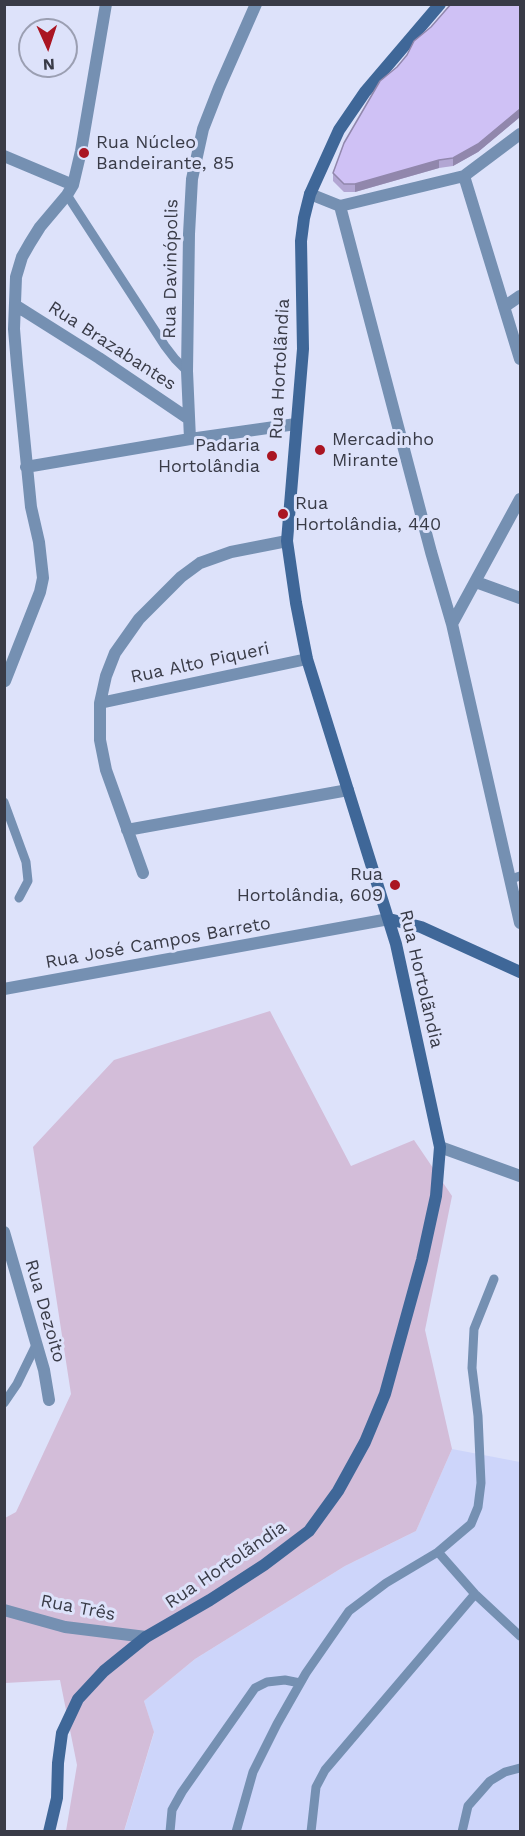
<!DOCTYPE html>
<meta charset="utf-8">
<style>
body{margin:0}
#map{position:relative;width:525px;height:1836px;overflow:hidden;background:#dde2fa;font-family:"Work Sans",sans-serif}
canvas{display:block}
.frame{position:absolute;inset:0;border:6px solid #393b47;pointer-events:none}
.north{position:absolute;left:18px;top:18px;width:60px;height:60px;box-sizing:border-box;background:#dde2fa;border:2px solid #9b9fb2;border-radius:50%;rotate:177deg;font-size:16px;font-weight:700;line-height:24px;text-align:center;color:#393b47}
.north::after{content:'';display:block;margin:auto;width:21px;height:27px;background:#aa1522;clip-path:polygon(50% 0,100% 100%,50% 72%,0 100%)}
</style>
<div id="map">
<canvas width="525" height="1836"></canvas>
<div class="frame"></div>
<div class="north">N</div>
</div>
<script>
const context = document.querySelector('canvas').getContext('2d');
context.lineJoin = 'round';
function paint(path, color) {
  context.fillStyle = color;
  context.fill(path, 'evenodd');
}
function poly(rows) {
  const path = new Path2D();
  for (const r of rows) {
    path.moveTo(r[0], r[1]);
    for (let i = 2; i < r.length; i += 2) path.lineTo(r[i], r[i + 1]);
  }
  return path;
}
function trace(path, color, width, dash) {
  context.strokeStyle = color;
  context.lineWidth = width;
  context.lineCap = dash ? 'butt' : 'round';
  context.setLineDash(dash || []);
  context.stroke(path);
}
function label(font, color, halo, rows, align = 'center') {
  context.font = font + ' "Work Sans",sans-serif';
  context.lineWidth = 6;
  context.setLineDash([]);
  context.textBaseline = 'middle';
  context.strokeStyle = halo;
  context.fillStyle = color;
  for (const [text, x, y, turn = 0] of rows) {
    context.save();
    context.translate(x, y);
    context.rotate((+turn || 0) * Math.PI / 180);
    context.textAlign = isNaN(turn) ? turn : align;
    if (halo) context.strokeText(text, 0, 0);
    context.fillText(text, 0, 0);
    context.restore();
  }
}
paint(poly([
 [452,1449,520,1462,520,1831,124,1832,154,1733,144,1701,195,1659,345,1566,416,1531]
]), '#cdd5fa');
paint(poly([
 [270,1011,351,1166,414,1140,452,1196,425,1330,452,1449,416,1531,345,1566,195,1659,144,1701,154,1732,124,1831,66,1831,77,1765,60,1680,5,1683,5,1518,16,1512,71,1394,33,1147,114,1060]
]), '#d3bdd9');
trace(poly([
 [67,195,165,346,175,359,187,371],
 [4,802,26,862,28,881,19,898],
 [511,879,520,876],
 [4,1403,17,1384,36,1345],
 [438,1552,475,1594,520,1636],
 [170,1832,172,1810,182,1792,255,1688,267,1682,285,1680,300,1683],
 [236,1832,253,1772,277,1724,306,1673,349,1611,386,1583,438,1552,471,1524,478,1507,481,1483,478,1416,472,1368,474,1329,494,1279],
 [311,1832,316,1787,325,1770,475,1594],
 [462,1832,468,1806,490,1781,505,1772,520,1768]
]), '#7590b2', 9);
trace(poly([
 [4,156,73,185],
 [464,176,520,359],
 [310,194,340,206,431,552,452,624,520,923],
 [340,206,464,176,520,134],
 [15,305,99,358,189,419],
 [504,307,520,296],
 [190,439,187,371,189,234,192,179,203,129,219,88,256,4],
 [26,467,190,439,296,424],
 [476,582,520,598],
 [452,624,520,499],
 [5,681,40,592,43,578,39,542,31,507,17,365,14,329,16,277,22,257,30,243,40,227,67,195,73,185,81,151,106,4],
 [100,703,307,659],
 [127,830,348,790],
 [143,873,106,770,100,740,100,703,106,676,115,653,139,619,181,577,200,563,231,552,287,541],
 [4,989,389,919],
 [440,1147,520,1176],
 [4,1232,44,1370,49,1400],
 [4,1610,65,1627,146,1637]
]), '#7590b2', 12);
trace(poly([
 [389,919,421,927,520,972],
 [49,1832,57,1798,58,1763,62,1733,78,1699,104,1671,146,1637,210,1600,264,1565,309,1531,338,1491,365,1442,385,1394,422,1260,436,1196,440,1147,396,944,307,659,296,603,287,541,303,349,301,241,304,218,310,194,339,130,365,92,440,4]
]), '#3f6798', 12);
paint(poly([
 [520,4,520,117,478,152,453,166,439,168,355,192,344,192,333,181,333,173]
]), '#b2a6d3');
paint(poly([
 [520,109,520,117,478,152,453,166,453,158],
 [439,160,439,168,355,192,355,184]
]), '#9187ac');
const building = poly([
 [451,4,520,4,520,109,478,144,453,158,439,160,355,184,344,184,333,173,344,143,380,81,397,67,407,55,414,41,431,27,451,4]
]);
paint(building, '#cfc1f5');
trace(building, '#9187ac', 1.5);
for (const [x, y, r, color] of [
 [84,153,6,"#aa1522"],
 [320,450,6,"#aa1522"],
 [272,456,6,"#aa1522"],
 [283,514,6,"#aa1522"],
 [395,885,6,"#aa1522"]
]) {
  const dot = new Path2D();
  dot.arc(x, y, r, 0, 2 * Math.PI);
  context.fillStyle = color;
  context.fill(dot);
  trace(dot, '#dde2fa', 2);
}
label('18px', '#393b47', '#dde2fa', [
 ["Rua Núcleo",96,143],
 ["Bandeirante, 85",96,164],
 ["Mercadinho",332,440],
 ["Mirante",332,461],
 ["Padaria",260,446,"right"],
 ["Hortolândia",260,467,"right"],
 ["Rua",295,504],
 ["Hortolândia, 440",295,525],
 ["Rua",383,875,"right"],
 ["Hortolândia, 609",383,896,"right"]
], 'left');
label('18px', '#393b47', '#dde2fa', [
 ["Rua Davinópolis",171,269,-89],
 ["Rua Brazabantes",112,346,33],
 ["Rua Hortolãndia",280,369,-87],
 ["Rua Alto Piqueri",200,663,-12],
 ["Rua José Campos Barreto",158,943,-10],
 ["Rua Hortolãndia",421,979,77],
 ["Rua Dezoito",45,1311,74],
 ["Rua Hortolãndia",226,1565,-34],
 ["Rua Três",78,1608,11]
]);
</script>
